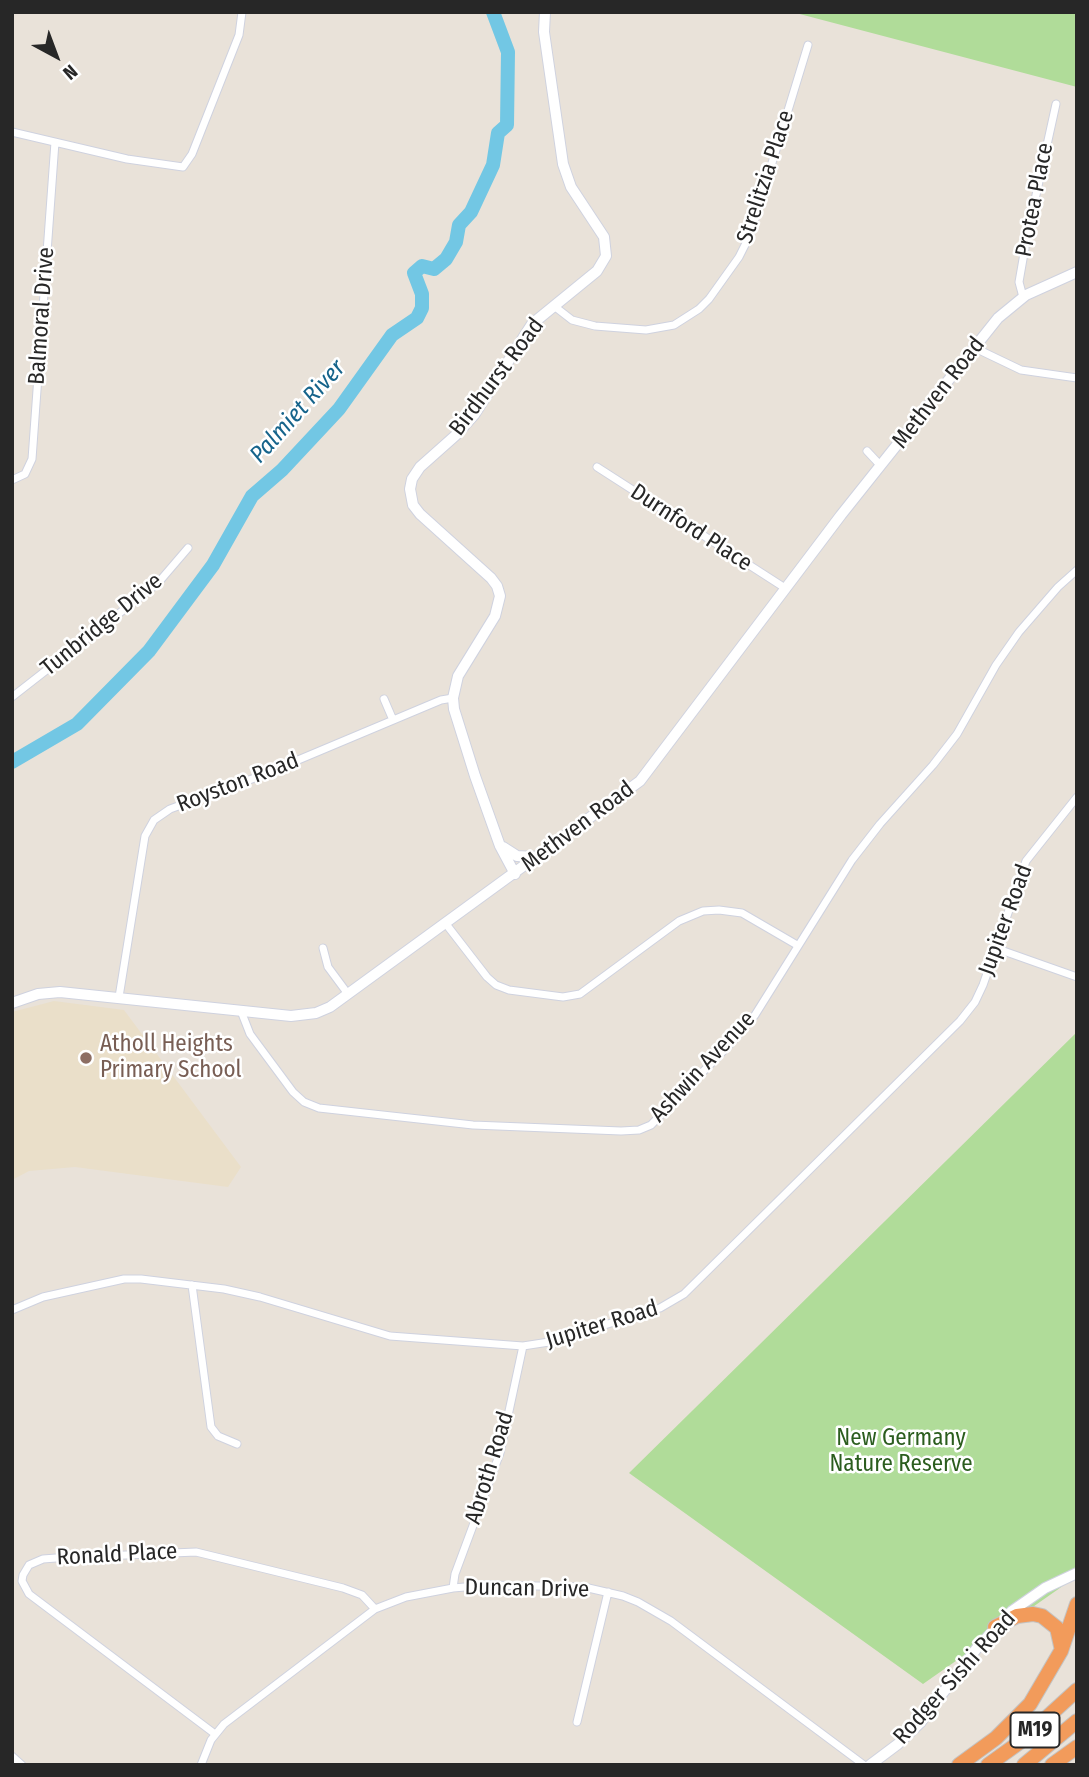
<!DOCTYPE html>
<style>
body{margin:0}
#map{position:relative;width:1089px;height:1777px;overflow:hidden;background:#e9e2d9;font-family:"Fira Sans Condensed",sans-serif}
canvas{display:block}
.frame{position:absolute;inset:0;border:14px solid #272727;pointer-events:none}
.north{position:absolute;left:21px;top:21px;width:70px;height:70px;-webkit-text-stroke:5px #fff;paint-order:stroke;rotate:139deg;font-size:19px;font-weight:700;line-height:28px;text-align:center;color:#272727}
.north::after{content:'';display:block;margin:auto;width:24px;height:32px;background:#272727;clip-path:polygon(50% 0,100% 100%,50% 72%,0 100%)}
</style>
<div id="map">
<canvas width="1089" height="1777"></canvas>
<div class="frame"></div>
<div class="north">N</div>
</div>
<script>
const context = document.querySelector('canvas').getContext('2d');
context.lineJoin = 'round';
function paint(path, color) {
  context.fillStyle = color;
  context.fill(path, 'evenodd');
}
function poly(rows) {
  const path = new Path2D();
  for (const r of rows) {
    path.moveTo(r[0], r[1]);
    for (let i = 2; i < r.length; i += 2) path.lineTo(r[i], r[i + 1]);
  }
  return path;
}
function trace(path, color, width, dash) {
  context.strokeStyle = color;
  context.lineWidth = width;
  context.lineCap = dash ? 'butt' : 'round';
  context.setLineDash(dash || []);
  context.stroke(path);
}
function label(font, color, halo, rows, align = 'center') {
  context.font = font + ' "Fira Sans Condensed",sans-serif';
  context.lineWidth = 5;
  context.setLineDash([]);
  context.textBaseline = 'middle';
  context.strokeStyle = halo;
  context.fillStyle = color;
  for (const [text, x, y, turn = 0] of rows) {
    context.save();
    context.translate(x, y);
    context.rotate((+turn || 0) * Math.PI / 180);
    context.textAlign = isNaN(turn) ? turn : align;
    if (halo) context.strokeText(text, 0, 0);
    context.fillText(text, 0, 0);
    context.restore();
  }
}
paint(poly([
 [54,1001,124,1010,241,1167,228,1187,75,1167,29,1171,12,1180,12,1012]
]), '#eadfc9');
paint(poly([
 [792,12,1077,12,1077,87],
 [1077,1032,1077,1576,923,1684,629,1473]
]), '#b0dc99');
trace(poly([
 [12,762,77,724,149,651,213,565,252,496,282,470,339,409,392,335,417,318,422,308,422,294,414,273,422,266,434,269,446,259,456,242,459,225,471,212,493,165,498,133,507,125,508,52,493,12]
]), '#72c7e4', 14);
const street = poly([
 [12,132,127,159,183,167,192,154,239,35,242,12],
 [1023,297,1019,282,1027,236,1056,104],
 [554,306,572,320,595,326,646,330,674,325,699,309,709,299,739,257,750,235,808,45],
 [975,348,1021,370,1077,378],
 [867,451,881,466],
 [597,467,785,588],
 [12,480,25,474,32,459,55,142],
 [12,697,158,583,188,548],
 [384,699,393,720],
 [446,924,487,977,496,985,509,990,563,997,580,994,679,921,703,911,719,910,742,913,797,945],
 [323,948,328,967,348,994],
 [995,948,1077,977],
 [119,997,145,836,154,820,170,809,260,776,441,700,453,698],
 [241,1011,250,1034,293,1092,304,1102,319,1108,473,1125,621,1131,639,1130,651,1125,730,1044,755,1015,852,860,880,824,933,765,957,734,996,665,1019,632,1058,587,1077,570],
 [192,1285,211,1427,218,1436,237,1444],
 [12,1310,43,1297,124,1279,141,1279,224,1289,260,1297,390,1336,523,1346,549,1342,660,1308,684,1294,960,1021,975,1002,983,985,1026,861,1077,797],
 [453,1588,455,1574,500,1453,523,1346],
 [577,1722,608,1592],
 [215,1734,29,1594,22,1581,23,1575,29,1565,43,1559,56,1558,196,1552,343,1588,362,1595,375,1609],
 [12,1756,22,1765],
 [201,1765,211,1740,224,1724,375,1609,406,1597,453,1588,488,1585,584,1587,623,1596,638,1602,671,1621,864,1765]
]);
const secondary = poly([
 [503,847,517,856,536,857],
 [515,874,500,846,475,776,454,709,453,698,458,676,495,616,500,596,497,586,491,578,420,514,413,505,410,489,412,479,420,467,456,435,474,415,532,324,597,271,606,256,604,237,571,187,563,164,544,32,545,12],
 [12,1003,38,994,60,992,291,1016,316,1013,330,1007,640,781,841,515,998,318,1026,295,1077,272],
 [870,1765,898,1744,920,1723,977,1648,1012,1611,1045,1588,1077,1573]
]);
const highway = poly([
 [995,1627,1017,1616,1033,1614,1042,1616,1057,1628,1061,1646],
 [959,1765,996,1738,1030,1704,1061,1651,1077,1604],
 [988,1765,1020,1742,1077,1690],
 [1024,1765,1077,1721],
 [1052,1765,1077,1747]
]);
trace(street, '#cfd2df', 9);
trace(secondary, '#cfd2df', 12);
trace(highway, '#c3c3c3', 16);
trace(street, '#fff', 7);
trace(secondary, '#fff', 10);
trace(highway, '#f29b5b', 14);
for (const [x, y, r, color] of [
 [86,1058,7,"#8d6e63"]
]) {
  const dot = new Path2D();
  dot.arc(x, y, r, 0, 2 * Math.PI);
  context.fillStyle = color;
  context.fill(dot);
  trace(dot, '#fff', 2.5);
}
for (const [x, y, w] of [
 [1035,1730,49]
]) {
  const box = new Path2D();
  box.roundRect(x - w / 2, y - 17.5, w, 35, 5);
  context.fillStyle = '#fff';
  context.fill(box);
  trace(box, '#272727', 2);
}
label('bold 21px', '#272727', null, [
 ["M19",1035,1730]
]);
label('23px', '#272727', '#fff', [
 ["Strelitzia Place",766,177,-72],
 ["Protea Place",1035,200,-79],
 ["Balmoral Drive",42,316,-86],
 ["Birdhurst Road",497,377,-53],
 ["Methven Road",939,393,-52],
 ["Durnford Place",691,528,33],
 ["Tunbridge Drive",102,625,-39],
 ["Royston Road",238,783,-21],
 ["Methven Road",578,827,-37],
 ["Jupiter Road",1006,920,-70],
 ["Ashwin Avenue",703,1067,-47],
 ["Jupiter Road",602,1325,-17],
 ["Abroth Road",490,1468,-73],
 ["Ronald Place",117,1555,-3],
 ["Duncan Drive",527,1589,1],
 ["Rodger Sishi Road",955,1678,-48]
]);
label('23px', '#785e54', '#fff', [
 ["Atholl Heights",100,1045],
 ["Primary School",100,1071]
], 'left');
label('23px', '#2b5d1e', '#fff', [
 ["New Germany",901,1439],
 ["Nature Reserve",901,1465]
]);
label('italic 24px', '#16648b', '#fff', [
 ["Palmiet River",298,412,-48]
]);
</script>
